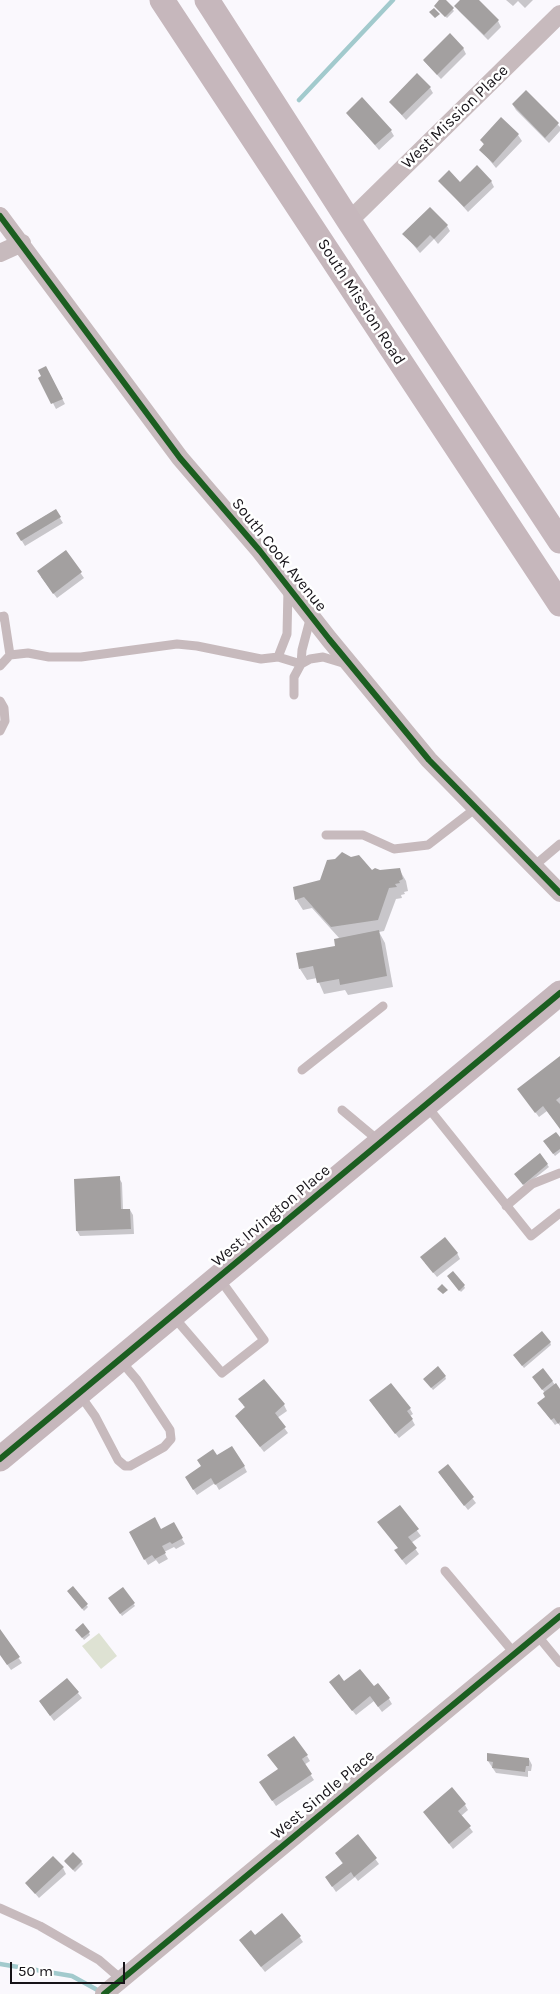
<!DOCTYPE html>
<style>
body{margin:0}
#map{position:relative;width:560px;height:1994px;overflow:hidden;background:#faf8fd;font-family:Karla,sans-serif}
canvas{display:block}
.scale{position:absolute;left:10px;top:1962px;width:115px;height:22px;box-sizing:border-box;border:2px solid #161318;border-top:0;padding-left:6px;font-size:15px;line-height:18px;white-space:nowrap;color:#161318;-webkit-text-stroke:4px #fff;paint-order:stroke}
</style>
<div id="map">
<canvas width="560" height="1994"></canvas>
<div class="scale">50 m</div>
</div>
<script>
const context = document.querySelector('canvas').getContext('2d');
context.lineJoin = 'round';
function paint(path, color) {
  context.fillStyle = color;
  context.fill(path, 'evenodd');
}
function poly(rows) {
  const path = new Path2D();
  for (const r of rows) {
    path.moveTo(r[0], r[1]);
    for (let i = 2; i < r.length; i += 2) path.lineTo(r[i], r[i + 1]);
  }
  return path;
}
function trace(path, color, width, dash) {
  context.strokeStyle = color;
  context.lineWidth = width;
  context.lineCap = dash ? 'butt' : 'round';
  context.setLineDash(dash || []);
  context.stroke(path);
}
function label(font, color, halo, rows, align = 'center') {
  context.font = font + ' Karla,sans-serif';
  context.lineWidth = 5;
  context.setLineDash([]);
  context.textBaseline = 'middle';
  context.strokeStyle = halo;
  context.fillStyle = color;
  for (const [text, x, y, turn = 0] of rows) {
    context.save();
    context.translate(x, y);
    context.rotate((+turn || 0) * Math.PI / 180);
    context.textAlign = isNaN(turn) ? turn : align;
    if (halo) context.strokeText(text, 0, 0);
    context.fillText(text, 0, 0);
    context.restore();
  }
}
paint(poly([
 [99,1633,117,1656,101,1669,82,1646]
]), '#dee2d3');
paint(poly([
 [441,0,444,0,454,11,447,18,437,8],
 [462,0,477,0,498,21,501,27,488,40,459,11,456,6],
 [506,0,533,0,525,8,518,1,513,6],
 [463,48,466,54,441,79,424,61],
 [430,88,433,93,406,120,390,102],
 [526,92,560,127,560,131,549,143,516,110,513,105],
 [347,113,391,131,394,136,379,150],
 [501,119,518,135,522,141,496,168,481,150,485,146,481,140],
 [440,181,460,183,491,181,494,187,468,212],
 [447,226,450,231,438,244,434,239,420,253,404,234],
 [49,373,65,404,56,409,40,378],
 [55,510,63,523,25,546,17,533],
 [65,551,84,578,57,598,41,577],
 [399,869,406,881,408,891,404,892,405,894,401,895,402,898,396,899,384,931,379,932,385,943,393,987,348,995,345,990,324,994,317,978,307,980,300,969,336,947,340,939,312,908,303,910,296,899,372,872],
 [560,1057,560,1128,547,1111,539,1117,518,1089],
 [560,1139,560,1152,555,1156,546,1144],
 [540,1155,549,1167,525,1186,517,1176],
 [119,1178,122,1183,123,1210,130,1210,133,1215,134,1234,80,1236,77,1231],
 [457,1253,460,1259,437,1277,425,1263],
 [450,1279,464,1286,465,1288,461,1292],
 [550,1342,551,1345,524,1368,516,1358],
 [445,1376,446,1379,433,1390,426,1381],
 [535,1380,552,1381,560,1391,560,1426,558,1423,555,1425,542,1408,546,1397,545,1393],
 [370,1401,410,1409,413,1414,410,1416,415,1425,399,1438],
 [243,1405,284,1405,287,1411,277,1418,288,1433,264,1452,240,1421,246,1408],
 [217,1457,244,1466,247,1472,219,1490,215,1483,197,1495,189,1483,202,1467],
 [448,1466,476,1503,468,1510,439,1473],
 [399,1507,421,1536,411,1543,419,1554,406,1565,399,1556],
 [173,1524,185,1544,176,1549,174,1547,164,1552,168,1559,159,1564,156,1560,148,1565,130,1533,161,1531],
 [73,1588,88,1607,84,1611,70,1594],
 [123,1588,135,1606,122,1616,111,1600],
 [0,1631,22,1663,11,1670,0,1654],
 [78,1632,89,1633,90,1635,84,1640],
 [67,1680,82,1698,54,1721,40,1702],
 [344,1683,373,1688,389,1699,392,1704,382,1712,374,1701,356,1715,334,1688],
 [307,1756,310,1761,304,1765,314,1780,276,1806,264,1788,279,1770],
 [529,1759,532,1765,531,1771,528,1771,528,1777,496,1773,488,1761],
 [465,1805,468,1810,461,1816,473,1832,453,1849,424,1812],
 [358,1836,379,1864,358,1881,355,1877,336,1892,330,1883,343,1864,336,1854],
 [81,1861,83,1864,75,1872,65,1862],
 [63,1868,66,1874,39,1898,26,1883],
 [255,1936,299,1936,303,1942,265,1972,240,1940]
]), '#0003');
trace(poly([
 [299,100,393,0],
 [0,1964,72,1976,101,1992]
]), '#a2cacd', 4.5);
paint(poly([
 [439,0,446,0,454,8,445,17,434,6],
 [460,0,479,0,499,20,484,35,454,6],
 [434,8,440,14,435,18,429,12],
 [450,33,464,48,437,75,423,60],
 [417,73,431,87,402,115,389,102],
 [526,90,559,123,545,138,512,104],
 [362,97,392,130,375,145,346,113],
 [501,117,519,134,493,163,479,150,484,144,480,140],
 [477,165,492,181,464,207,438,181,449,170,460,182],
 [430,207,448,225,434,239,430,235,417,248,402,234],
 [46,366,63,399,51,404,38,378,41,376,38,370],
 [56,509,61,517,21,541,16,533],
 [66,550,82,572,53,594,37,571],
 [342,852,351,857,359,855,372,870,375,868,380,870,400,868,403,879,399,881,400,883,395,884,397,887,389,888,378,920,331,927,304,897,295,900,293,887,320,880,327,860,335,859],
 [379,930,387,976,340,985,339,979,317,983,313,966,299,969,296,953,335,946,334,939],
 [560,1056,560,1097,556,1100,560,1104,560,1129,543,1106,535,1113,517,1089],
 [556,1132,560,1137,560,1149,553,1154,543,1141],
 [540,1153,548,1164,523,1185,514,1174],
 [120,1176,121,1209,130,1209,131,1229,76,1231,74,1179],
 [445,1237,458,1253,433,1273,420,1257],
 [453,1271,465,1285,459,1291,447,1276],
 [442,1284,448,1290,443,1294,437,1289],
 [542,1331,551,1342,522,1366,513,1355],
 [438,1366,446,1376,431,1388,423,1379],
 [543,1368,553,1381,542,1390,532,1377],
 [264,1379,285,1404,275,1413,286,1427,260,1447,235,1416,245,1407,238,1399],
 [391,1383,411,1408,407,1411,413,1419,395,1434,369,1400],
 [556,1383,560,1389,560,1422,558,1424,554,1418,551,1420,537,1403,545,1397,543,1393],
 [232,1446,245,1466,215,1485,211,1478,193,1490,185,1477,201,1466,197,1460,213,1449,217,1455],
 [448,1464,474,1497,464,1506,438,1472],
 [400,1505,419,1529,408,1537,417,1548,402,1560,394,1550,398,1548,377,1522],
 [155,1517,161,1529,174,1522,183,1538,172,1544,170,1542,162,1546,166,1553,155,1559,152,1555,144,1560,129,1532],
 [73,1586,88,1604,82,1609,67,1591],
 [123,1587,135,1603,120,1614,108,1598],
 [83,1623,90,1632,82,1638,75,1630],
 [0,1629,20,1657,7,1665,0,1655],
 [360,1669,374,1686,378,1683,390,1698,378,1707,370,1696,352,1711,329,1682,339,1674,344,1681],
 [67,1678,79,1692,50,1716,39,1701],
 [294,1736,308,1755,302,1759,312,1774,272,1801,259,1782,278,1769,267,1755],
 [487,1753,529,1758,529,1766,526,1766,525,1772,492,1768,493,1762,487,1761],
 [452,1787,466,1804,458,1811,471,1826,449,1844,423,1812],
 [358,1834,377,1858,354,1877,351,1872,332,1887,325,1877,343,1863,335,1853],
 [73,1852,82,1861,73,1870,64,1861],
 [53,1856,64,1867,35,1894,25,1883],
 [282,1913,301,1936,261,1967,239,1940,251,1930,255,1935]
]), '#a3a0a0');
trace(poly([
 [288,589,287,634,278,657,301,664,302,650,311,616],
 [0,617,4,616,10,655,28,653,49,657,81,657,177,644,197,646,261,659,278,657],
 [0,666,10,655],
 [294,695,294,677,301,664,310,659,323,657,346,664],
 [0,701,4,708,5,721,0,731],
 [326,835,363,835,394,849,428,845,476,808],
 [534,866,560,844],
 [302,1070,383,1006],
 [426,1105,531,1236,560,1213],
 [342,1110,379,1141],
 [506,1206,532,1184,560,1173],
 [173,1316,222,1373,264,1340,219,1278],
 [80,1395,95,1416,118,1460,125,1466,130,1466,164,1447,171,1439,170,1430,137,1380,120,1360],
 [445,1571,515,1654],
 [537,1635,560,1663],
 [0,1908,40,1926,99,1960,121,1979]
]), '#c7babd', 9);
trace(poly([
 [0,216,180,458,260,551,329,639,429,760,560,893],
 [349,221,560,14],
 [0,253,22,243],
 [104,1994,560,1616]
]), '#c7babd', 18);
trace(poly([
 [162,0,560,604],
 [207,0,349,221,560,541],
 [0,1459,560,993]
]), '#c6b7bc', 25);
trace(poly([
 [0,216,180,458,260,551,329,639,429,760,560,893],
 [0,1459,560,993],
 [104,1994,560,1616]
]), '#1b5e20', 6);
label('16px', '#161318', '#fff', [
 ["West Mission Place",455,117,-44],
 ["South Mission Road",361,302,57],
 ["South Cook Avenue",279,555,51],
 ["West Irvington Place",271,1216,-40],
 ["West Sindle Place",323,1795,-40]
]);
</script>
